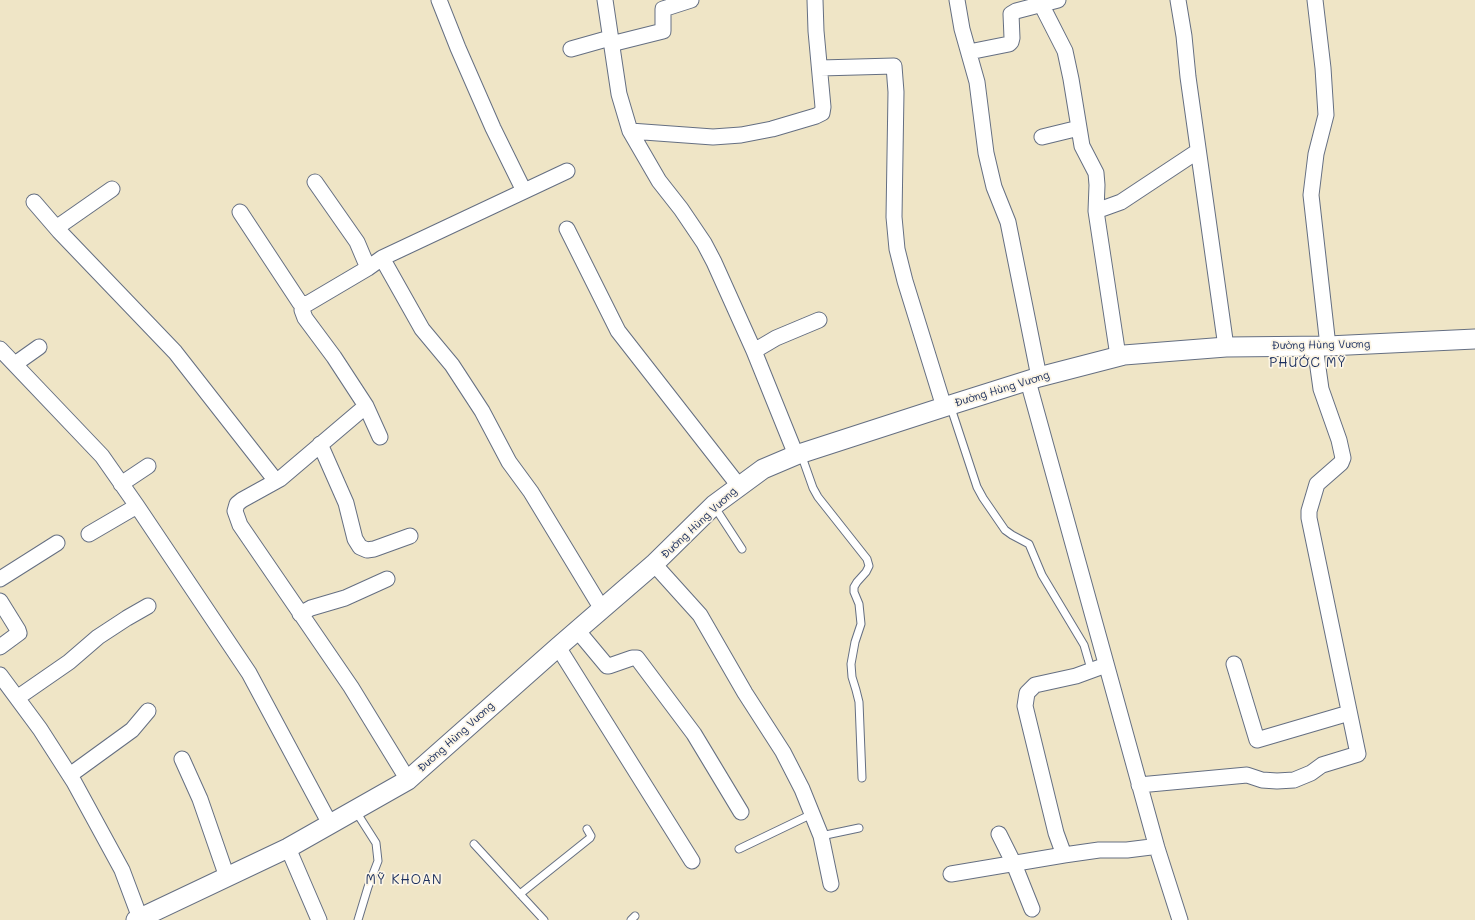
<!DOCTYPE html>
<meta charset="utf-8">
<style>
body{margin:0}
canvas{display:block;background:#efe5c6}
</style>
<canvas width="1475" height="920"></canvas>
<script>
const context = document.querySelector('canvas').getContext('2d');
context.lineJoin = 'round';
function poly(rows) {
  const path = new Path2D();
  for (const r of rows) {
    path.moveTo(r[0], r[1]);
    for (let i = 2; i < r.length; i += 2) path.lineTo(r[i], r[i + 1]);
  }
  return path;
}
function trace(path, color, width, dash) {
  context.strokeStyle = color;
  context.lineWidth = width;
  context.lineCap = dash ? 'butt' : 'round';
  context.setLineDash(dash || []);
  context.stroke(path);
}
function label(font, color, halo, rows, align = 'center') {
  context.font = font + ' Mali,sans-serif';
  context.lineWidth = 3.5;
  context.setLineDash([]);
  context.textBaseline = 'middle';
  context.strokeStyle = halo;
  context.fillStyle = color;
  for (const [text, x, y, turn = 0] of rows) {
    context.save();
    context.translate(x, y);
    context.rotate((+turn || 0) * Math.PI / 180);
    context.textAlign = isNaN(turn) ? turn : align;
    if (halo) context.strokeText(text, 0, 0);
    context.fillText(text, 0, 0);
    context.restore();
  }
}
const service = poly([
 [950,405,977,487,983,498,1005,530,1012,535,1029,544,1042,575,1084,645,1091,669],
 [801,454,813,488,818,497,867,559,869,566,866,572,857,582,854,587,854,592,859,604,861,624,855,642,851,664,852,677,856,690,859,702,862,778],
 [714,506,742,549],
 [355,810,376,843,378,861,368,887,358,920],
 [821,836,859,828],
 [474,844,544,920],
 [739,849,812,814],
 [520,894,590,838,591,836,587,829],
 [631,920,635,916]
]);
const minor = poly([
 [439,0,458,48,493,128,524,191],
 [605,0,619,94,630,131,659,181,681,209,704,243,714,262,754,351,796,455],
 [957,0,962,29,977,82,986,153,994,187,1008,222,1039,377],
 [1039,0,1065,51,1071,79,1082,146,1096,173,1097,185,1096,211,1118,356],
 [1178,0,1184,36,1188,77,1226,347],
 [1315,0,1323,68,1326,115,1316,154,1311,195,1328,346],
 [611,44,663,31,663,9,691,0],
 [571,49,610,38],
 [969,52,1009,44,1011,42,1012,38,1011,14,1016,11,1058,0],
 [820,68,894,66,896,92,894,217,897,249,905,281,944,407],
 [630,131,713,137,741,135,772,129,816,116,822,113,823,107,816,31,815,0],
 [1042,137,1079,128],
 [315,182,357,242,368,268,382,258,422,329,452,365,482,411,509,462,531,492,602,609],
 [34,202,59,231,175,352,276,481],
 [1096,211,1121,202,1198,151],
 [240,212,300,303,307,304,368,268],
 [58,228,59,226,112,189],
 [567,229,618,331,739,486],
 [382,258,567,171],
 [303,304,302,310,305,318,334,357,366,406,380,437],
 [0,349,102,456,137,506,249,673,330,824],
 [754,351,776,338,819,320],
 [15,364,39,347],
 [1028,381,1157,848,1180,920],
 [366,406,280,479,242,500,237,504,235,511,240,525,351,687,408,780],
 [320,444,346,503,355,539,360,547,367,550,374,549,410,536],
 [121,484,148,466],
 [89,534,137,506],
 [654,564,700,615,745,693,783,752,802,789,821,836,831,884],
 [0,579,57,543],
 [0,601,18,630,19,633,0,647],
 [300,614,311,608,345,598,387,579],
 [577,630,607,666,609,666,632,658,637,658,694,734,741,812],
 [558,647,692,861],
 [1234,664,1257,740,1349,713],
 [1106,665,1076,676,1035,685,1027,693,1025,706,1056,833,1064,855,1099,850,1127,850,1151,847,1157,848],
 [0,675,40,729,74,782,122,870,140,918],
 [17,698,69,662,98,637,127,618,148,606],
 [182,759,200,799,227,877],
 [70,775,132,730,148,711],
 [1139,785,1247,775,1262,780,1277,781,1294,780,1311,773,1322,765,1358,754,1309,518,1309,511,1317,484,1341,463,1343,458,1339,440,1321,389,1315,346],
 [999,834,1014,864,1032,909],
 [288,848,319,920],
 [951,874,1064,855]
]);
const tertiary = poly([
 [136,920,288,848,408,780,418,771,558,647,654,564,714,505,763,469,796,455,944,407,1039,377,1124,355,1226,347,1328,346,1475,339]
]);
trace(service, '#656f82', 9);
trace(minor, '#656f82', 17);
trace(tertiary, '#656f82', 21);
trace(service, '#fff', 7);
trace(minor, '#fff', 15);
trace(tertiary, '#fff', 19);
label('11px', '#1b2f5e', '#fcf5e5', [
 ["Đường Hùng Vương",1321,345,-1],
 ["Đường Hùng Vương",1002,389,-17],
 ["Đường Hùng Vương",699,523,-43],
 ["Đường Hùng Vương",456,737,-42]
]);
context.letterSpacing = '1px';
label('13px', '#1b2f5e', '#fcf5e5', [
 ["PHƯỚC MỸ",1308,363],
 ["MỸ KHOAN",404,880]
]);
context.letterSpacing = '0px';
</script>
